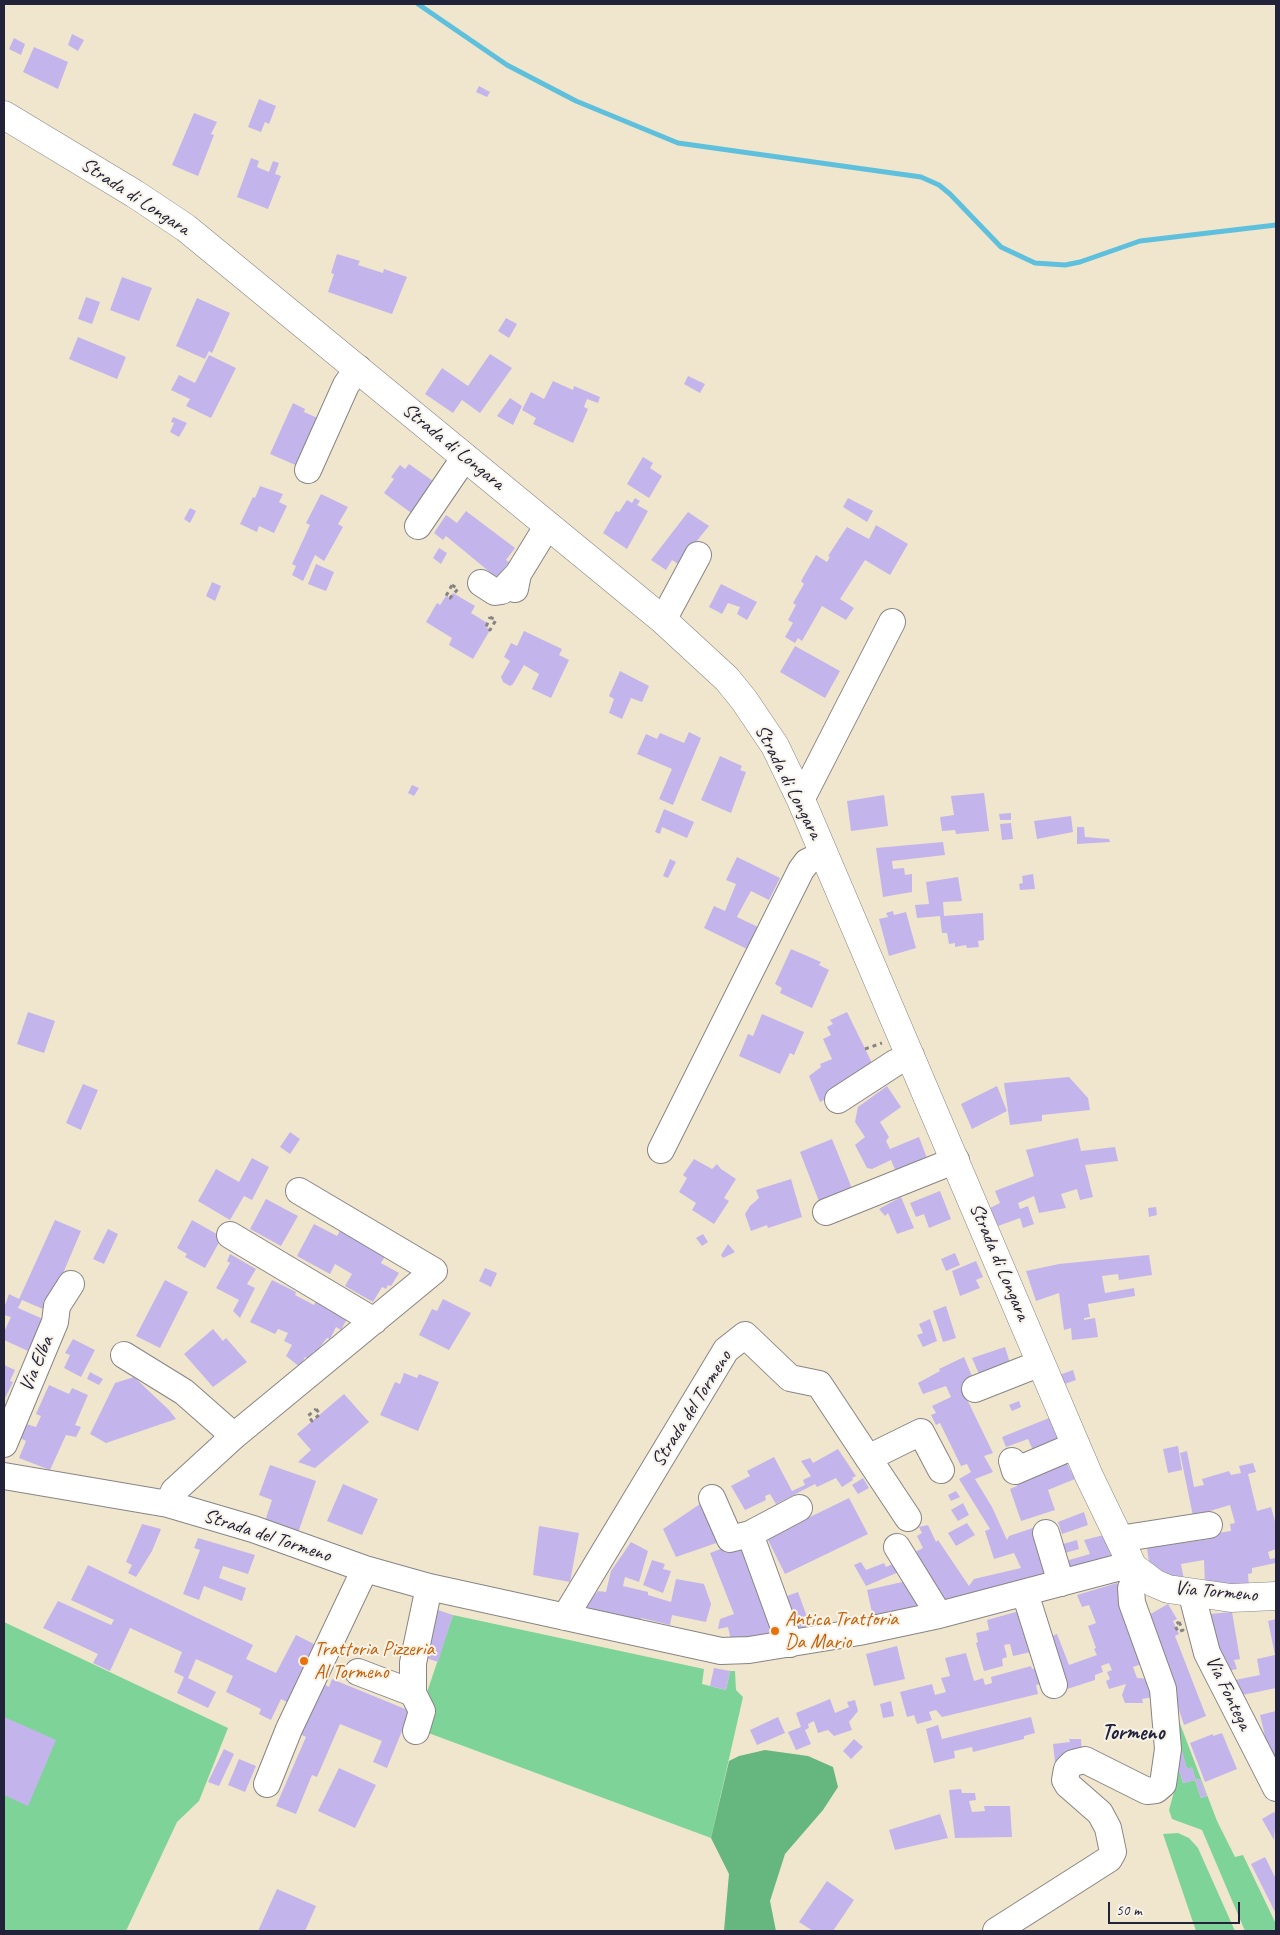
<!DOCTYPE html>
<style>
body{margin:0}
#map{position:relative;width:1280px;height:1935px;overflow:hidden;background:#f0e6cd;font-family:Caveat,sans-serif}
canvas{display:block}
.frame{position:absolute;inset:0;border:5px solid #22223b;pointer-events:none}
.scale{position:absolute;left:1108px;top:1902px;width:132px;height:22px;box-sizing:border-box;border:2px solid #22223b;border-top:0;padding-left:6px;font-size:15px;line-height:18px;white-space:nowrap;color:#22223b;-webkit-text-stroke:4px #f7f3e8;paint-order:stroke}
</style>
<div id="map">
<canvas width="1280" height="1935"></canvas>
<div class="frame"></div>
<div class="scale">50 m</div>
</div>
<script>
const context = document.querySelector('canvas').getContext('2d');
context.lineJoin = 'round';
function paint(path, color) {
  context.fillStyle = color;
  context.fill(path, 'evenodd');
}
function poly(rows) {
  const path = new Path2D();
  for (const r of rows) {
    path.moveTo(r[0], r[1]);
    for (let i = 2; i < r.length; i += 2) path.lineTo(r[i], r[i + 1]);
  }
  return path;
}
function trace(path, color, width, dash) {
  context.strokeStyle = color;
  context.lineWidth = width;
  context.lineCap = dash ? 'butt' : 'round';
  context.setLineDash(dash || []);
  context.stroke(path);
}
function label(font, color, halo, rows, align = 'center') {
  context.font = font + ' Caveat,sans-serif';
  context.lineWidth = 4;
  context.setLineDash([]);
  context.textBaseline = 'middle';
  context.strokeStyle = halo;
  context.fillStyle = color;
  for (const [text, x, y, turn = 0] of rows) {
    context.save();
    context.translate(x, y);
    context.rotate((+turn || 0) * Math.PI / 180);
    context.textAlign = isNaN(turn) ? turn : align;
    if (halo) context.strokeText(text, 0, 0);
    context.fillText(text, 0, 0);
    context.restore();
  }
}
paint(poly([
 [453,1615,704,1669,702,1684,726,1690,730,1671,735,1671,736,1690,743,1697,711,1838,415,1728],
 [4,1622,228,1728,199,1801,177,1822,126,1931,4,1931],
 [1179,1721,1217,1821,1235,1857,1243,1855,1276,1924,1276,1931,1245,1931,1202,1830,1172,1819,1169,1810,1177,1781,1176,1773,1180,1772,1183,1783,1195,1780,1201,1798,1207,1796,1200,1779,1196,1780,1192,1768,1187,1769,1173,1723],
 [1178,1833,1189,1838,1198,1848,1235,1931,1196,1931,1163,1834]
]), '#7ed498');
paint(poly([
 [765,1750,808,1756,833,1767,838,1787,823,1810,785,1854,770,1901,776,1931,724,1931,729,1874,711,1838,729,1761,739,1756]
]), '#66b680');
trace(poly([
 [418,4,507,65,576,101,678,143,921,177,939,185,950,194,1001,247,1035,263,1065,265,1080,262,1140,241,1276,225]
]), '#5fc0dd', 5);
paint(poly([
 [72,34,84,40,78,51,68,45],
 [14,38,25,44,21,55,9,49],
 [34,47,68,62,58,89,23,72],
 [479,86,490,92,487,97,476,92],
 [259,99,276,106,269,124,265,122,261,132,248,127],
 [194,113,217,122,211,134,214,135,198,176,172,165],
 [251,158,259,161,257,167,269,172,273,161,279,163,275,174,281,176,268,209,237,197],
 [337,254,360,261,358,265,383,273,384,269,407,277,392,314,328,292,334,274,331,273],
 [122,277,152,288,139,321,110,310],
 [86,297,100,302,92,324,78,319],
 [197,298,230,313,212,353,209,351,205,359,176,346],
 [506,318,517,324,509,338,498,331],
 [78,337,126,357,117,379,69,359],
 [490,354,512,368,480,413,462,400,453,413,425,394,442,368,468,386],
 [209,355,236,368,211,418,186,406,190,399,171,390,179,375,195,383],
 [688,376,705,384,700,393,684,384],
 [553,381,573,390,574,386,600,397,598,403,587,399,584,407,588,409,573,443,533,424,536,418,522,410,531,392,544,399],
 [510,398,522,406,513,425,497,416],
 [293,403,305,409,304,412,322,420,300,467,270,454],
 [173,417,187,423,179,437,170,432,174,423,171,422],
 [643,457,653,463,650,468,662,476,649,498,627,484],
 [409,464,433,481,414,515,384,493,394,479,391,477,400,465,405,469],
 [260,486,283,494,279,502,287,506,274,533,259,526,257,532,240,524,253,497,255,498],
 [321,494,348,507,338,524,343,527,324,561,315,555,303,581,292,575,296,566,292,564,310,525,306,523],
 [635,498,640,501,637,505,648,511,627,549,603,533,616,511,619,512,627,500,632,503],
 [848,498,873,511,867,522,843,507],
 [190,508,196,511,190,523,184,519],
 [466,511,515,548,506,560,509,562,497,578,446,536,443,540,434,533,446,515,457,523],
 [688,512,709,526,678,564,672,560,666,570,651,560],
 [876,525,908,544,890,575,865,560,840,599,854,608,846,620,822,606,802,641,798,638,795,643,785,637,793,623,788,620,796,605,793,603,804,584,801,581,816,555,827,562,830,557,828,556,847,527,869,539],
 [439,548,447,553,441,564,433,558],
 [316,564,334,572,326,591,308,584],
 [212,582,221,586,215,601,206,596],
 [721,584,757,602,747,620,737,614,740,607,728,603,722,614,709,607],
 [453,593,475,606,471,613,489,624,486,627,490,630,473,659,449,645,452,638,426,622,437,603,440,605,446,596,450,598],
 [524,631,562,649,559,655,569,660,551,698,532,689,539,674,524,665,513,684,510,686,503,682,501,677,510,661,504,657,511,643,517,646],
 [795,646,840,671,825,698,780,672],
 [620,671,649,686,642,702,631,698,622,719,609,713,614,699,609,696],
 [689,732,701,738,673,805,659,799,672,769,637,754,646,734,657,739,660,733,684,743],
 [720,756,742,766,740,770,746,772,731,813,701,800],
 [412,785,419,788,414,796,408,793],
 [984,793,989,831,956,834,955,830,942,831,940,817,954,815,951,796],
 [884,795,888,826,851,831,847,801],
 [664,809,694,822,687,838,662,827,660,834,655,832],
 [1011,813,1011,820,1000,820,999,814],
 [1071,816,1073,832,1037,839,1034,821],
 [1011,823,1013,839,1002,840,1000,824],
 [1077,827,1084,827,1085,837,1109,839,1110,842,1077,844],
 [943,842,945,855,892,861,893,869,904,868,905,875,912,874,912,892,883,897,876,848],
 [737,857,780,878,769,900,751,891,740,911,737,917,758,927,747,949,704,928,714,906,725,911,736,884,726,880],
 [670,859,676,862,668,878,663,876],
 [1033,874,1035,889,1020,890,1019,884,1023,883,1022,876],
 [958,877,962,901,943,902,944,916,983,913,984,940,978,941,979,947,967,948,966,945,955,947,955,943,949,944,947,933,942,933,940,916,917,918,915,905,929,904,926,882],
 [893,911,894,915,906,912,916,948,889,956,879,919,888,917,886,913],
 [791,949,821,962,819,965,829,970,812,1008,780,993,782,988,775,984],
 [28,1012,55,1021,44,1053,17,1044],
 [847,1012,873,1065,839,1083,843,1090,820,1102,809,1076,821,1067,820,1064,832,1059,823,1039,831,1035,827,1027,833,1024,830,1020],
 [762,1014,804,1032,794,1055,790,1053,780,1074,739,1056,748,1034,753,1036],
 [1069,1077,1088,1098,1090,1110,1042,1115,1042,1121,1010,1125,1004,1083],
 [83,1084,98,1090,81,1130,66,1123],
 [887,1086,901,1107,880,1122,889,1137,886,1141,890,1149,919,1137,930,1166,899,1179,891,1160,872,1169,867,1168,855,1145,865,1137,855,1122,858,1107],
 [997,1086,1007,1111,972,1129,961,1104],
 [290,1132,300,1139,290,1154,280,1147],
 [1078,1138,1081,1151,1115,1147,1118,1161,1085,1165,1093,1197,1080,1200,1077,1189,1061,1194,1066,1208,1039,1213,1034,1196,1018,1203,1020,1209,1028,1206,1034,1224,1023,1228,1020,1218,998,1226,990,1208,1000,1203,995,1191,1034,1176,1026,1150],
 [832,1139,855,1196,822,1209,800,1152],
 [252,1158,269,1167,252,1200,244,1196,230,1220,198,1201,216,1169,239,1182],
 [694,1159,712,1169,717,1164,721,1169,736,1179,724,1198,729,1201,714,1224,692,1210,696,1203,679,1192,687,1178,683,1175],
 [791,1179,802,1217,768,1228,767,1225,751,1231,745,1214,750,1206,759,1198,756,1190],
 [940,1191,951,1219,929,1228,924,1214,916,1217,910,1203],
 [901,1197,914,1228,897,1234,888,1213,885,1216,879,1209],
 [266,1199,298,1216,281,1246,250,1229],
 [1156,1207,1157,1215,1149,1217,1148,1208],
 [55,1220,81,1231,53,1297,49,1295,43,1309,22,1300,18,1308,43,1319,28,1351,4,1340,4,1332,11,1317,4,1315,4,1308,9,1294,19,1299],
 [192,1220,222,1237,205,1268,185,1257,187,1254,177,1248],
 [345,1222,390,1248,381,1263,399,1273,391,1286,388,1285,386,1289,382,1287,373,1302,345,1286,352,1274,335,1264,330,1274,297,1256,314,1224,337,1236],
 [108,1229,118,1234,104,1264,93,1259],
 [703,1234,708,1242,702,1246,696,1238],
 [728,1244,735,1252,723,1258,721,1255],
 [955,1253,960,1265,946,1271,941,1259],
 [230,1254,256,1269,247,1284,255,1288,240,1318,233,1311,239,1300,216,1288,230,1263,227,1261],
 [1149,1255,1152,1275,1119,1280,1118,1274,1102,1276,1105,1293,1134,1288,1135,1296,1088,1304,1090,1317,1084,1318,1084,1320,1095,1318,1098,1337,1072,1340,1071,1328,1064,1330,1059,1293,1036,1301,1026,1271,1059,1264],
 [976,1261,983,1277,976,1280,980,1288,960,1296,952,1271],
 [485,1268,497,1273,491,1287,479,1281],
 [165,1280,188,1292,160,1348,136,1336],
 [272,1280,296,1292,295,1295,314,1305,316,1301,347,1319,341,1330,336,1327,330,1339,327,1338,316,1352,314,1351,309,1359,305,1357,300,1367,286,1356,292,1345,284,1341,288,1333,278,1329,275,1334,250,1322],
 [443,1299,471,1313,449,1350,419,1335,432,1309,437,1311],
 [946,1306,956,1338,943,1342,933,1311],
 [930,1319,937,1341,923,1347,917,1335,923,1333,919,1324],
 [213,1329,223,1341,226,1338,247,1362,213,1387,184,1354],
 [73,1339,95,1350,81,1377,64,1368,70,1355,65,1353],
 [1005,1347,1010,1363,979,1374,972,1358],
 [964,1357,974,1381,961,1387,993,1453,984,1456,993,1472,975,1479,992,1507,1007,1540,1009,1536,1033,1528,1053,1582,943,1610,907,1556,923,1548,917,1536,922,1533,919,1527,928,1525,936,1542,938,1540,969,1586,974,1579,1021,1568,1014,1553,994,1559,985,1531,990,1529,959,1479,971,1472,967,1464,961,1466,940,1423,936,1425,931,1415,936,1413,932,1406,951,1397,946,1386,923,1394,918,1383,940,1371,939,1369],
 [4,1365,15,1370,10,1381,13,1382,5,1398],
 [1073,1370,1076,1380,1062,1385,1059,1375],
 [90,1372,103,1379,99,1385,87,1379],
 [404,1373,417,1378,419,1374,439,1382,418,1431,380,1415,395,1382,400,1384],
 [134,1377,169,1410,176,1419,106,1443,90,1434,115,1383],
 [49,1385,69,1394,72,1388,88,1395,75,1425,81,1427,76,1437,66,1435,50,1470,19,1458,26,1441,18,1437,23,1423,36,1427,41,1416,36,1414],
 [344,1394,369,1422,315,1468,298,1462,311,1450,297,1434],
 [1019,1401,1021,1407,1012,1411,1009,1405],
 [1054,1416,1065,1442,1035,1455,1028,1439,1006,1447,1002,1437],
 [1178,1446,1182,1470,1168,1473,1163,1449],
 [838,1449,856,1476,852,1478,853,1480,842,1487,836,1478,817,1487,815,1484,776,1504,770,1494,765,1496,766,1500,745,1510,731,1486,750,1476,747,1471,774,1457,792,1491,805,1485,803,1480,811,1476,801,1461,810,1458,813,1463],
 [1187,1451,1194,1487,1204,1485,1202,1479,1229,1471,1231,1475,1241,1473,1239,1466,1253,1463,1256,1472,1248,1474,1257,1511,1271,1507,1276,1525,1276,1549,1268,1552,1270,1559,1275,1558,1276,1563,1252,1568,1252,1573,1248,1574,1249,1587,1205,1586,1204,1560,1181,1564,1185,1585,1150,1568,1147,1548,1210,1539,1210,1536,1218,1533,1231,1531,1230,1524,1235,1523,1230,1505,1193,1516,1180,1453],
 [1064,1458,1075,1479,1048,1490,1055,1510,1021,1521,1010,1489,1017,1486,1016,1483],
 [270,1465,316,1481,298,1533,265,1521,272,1500,259,1495],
 [863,1478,869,1488,858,1494,852,1485],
 [343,1484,378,1499,362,1535,327,1521],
 [956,1491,960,1497,951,1501,948,1495],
 [849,1498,868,1534,785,1574,767,1538],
 [706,1500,725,1540,676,1557,663,1529],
 [963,1503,969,1515,958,1521,951,1510],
 [1084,1512,1088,1525,1062,1534,1058,1522],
 [967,1523,975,1535,956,1546,948,1533],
 [142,1524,161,1529,152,1551,136,1577,128,1573,132,1565,126,1562],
 [539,1526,579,1533,570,1582,533,1575],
 [1104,1535,1116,1566,1066,1579,1062,1562,1090,1554,1084,1540],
 [198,1538,255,1555,248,1574,223,1566,219,1578,246,1588,242,1601,204,1586,199,1600,183,1594,200,1550,194,1548],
 [744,1540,782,1640,732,1645,728,1627,718,1629,720,1619,734,1614,710,1553],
 [1077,1540,1079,1549,1065,1553,1063,1544],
 [631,1542,648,1551,639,1582,625,1577,623,1586,648,1592,648,1595,671,1602,676,1579,704,1584,711,1604,706,1622,672,1615,670,1625,641,1618,640,1621,585,1607,598,1591,606,1592,611,1571],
 [652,1560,665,1564,663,1569,671,1571,663,1593,643,1585],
 [861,1562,866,1570,884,1563,886,1567,895,1563,901,1571,866,1586,854,1565],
 [88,1565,253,1645,246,1659,276,1673,296,1635,320,1647,295,1706,281,1699,271,1720,259,1714,261,1709,226,1692,233,1676,196,1659,188,1678,216,1692,208,1708,177,1693,184,1677,174,1672,182,1652,130,1628,110,1671,93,1663,98,1654,43,1628,58,1601,111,1625,114,1620,71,1600],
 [911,1580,927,1605,873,1617,867,1590],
 [1117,1583,1143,1647,1144,1663,1133,1667,1137,1678,1153,1679,1153,1697,1142,1699,1143,1703,1125,1703,1122,1695,1126,1684,1109,1689,1106,1681,1110,1679,1107,1672,1112,1670,1109,1663,1101,1666,1103,1672,1095,1675,1095,1680,1064,1690,1044,1639,1057,1634,1069,1665,1097,1655,1094,1649,1096,1648,1088,1626,1096,1623,1089,1605,1082,1607,1077,1595],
 [798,1592,810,1625,793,1632,779,1599],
 [1168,1604,1177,1619,1173,1621,1179,1634,1175,1636,1206,1716,1184,1725,1167,1673,1140,1620],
 [435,1609,453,1615,438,1662,420,1656],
 [1023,1610,1031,1652,1013,1656,1010,1644,1004,1645,1007,1657,1002,1659,1003,1666,984,1671,976,1643,978,1642,976,1633,989,1630,987,1620],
 [1232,1612,1240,1659,1234,1660,1237,1669,1223,1672,1210,1614],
 [1276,1619,1276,1688,1233,1697,1230,1681,1260,1675,1257,1659,1275,1655,1268,1621],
 [897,1646,905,1679,874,1686,866,1654],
 [966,1653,974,1681,983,1678,985,1685,992,1683,991,1677,1031,1666,1032,1669,1040,1668,1044,1683,1036,1685,1038,1694,942,1717,936,1710,929,1712,932,1720,917,1724,914,1715,907,1717,900,1692,932,1684,935,1695,946,1692,941,1678,950,1676,945,1658],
 [714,1668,730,1671,726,1690,710,1686],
 [332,1679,410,1711,387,1768,373,1762,382,1741,340,1724,317,1777,312,1775,296,1814,276,1806,306,1737,298,1733,320,1682,329,1687],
 [830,1699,835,1713,849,1707,847,1702,855,1700,858,1711,849,1722,852,1730,834,1736,828,1730,818,1733,814,1721,808,1724,809,1728,805,1730,811,1744,796,1750,788,1732,801,1727,796,1713],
 [891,1701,894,1716,883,1718,880,1704],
 [1276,1711,1276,1765,1260,1737,1265,1736,1260,1715],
 [4,1717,56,1740,28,1806,4,1795],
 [778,1717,785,1733,757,1745,750,1730],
 [1031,1717,1035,1733,1024,1736,1024,1739,973,1752,972,1747,954,1751,955,1758,934,1763,926,1729,938,1725,942,1739],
 [1222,1733,1237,1769,1205,1782,1190,1743,1213,1734,1213,1736],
 [854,1739,863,1747,851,1759,843,1751],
 [1069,1739,1081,1739,1082,1758,1055,1762,1053,1744,1070,1742],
 [1180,1742,1187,1769,1192,1767,1196,1780,1183,1783,1180,1772,1176,1773],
 [224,1749,234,1754,219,1786,208,1782],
 [239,1759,256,1766,245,1792,228,1785],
 [339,1768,376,1785,355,1828,318,1811],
 [1200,1779,1207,1796,1201,1798,1195,1780],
 [961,1789,962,1793,975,1793,976,1800,969,1801,972,1812,985,1811,984,1806,1010,1806,1012,1837,955,1838,949,1790],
 [1274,1812,1276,1816,1274,1840,1262,1819],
 [940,1814,948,1838,895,1850,889,1830],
 [1265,1857,1276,1879,1276,1914,1251,1864],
 [827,1881,854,1900,833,1931,813,1931,799,1922],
 [277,1889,316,1906,305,1931,258,1931]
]), '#c4b4ec');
const minor = poly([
 [308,470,346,385,358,368],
 [418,526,465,457],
 [481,583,495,592,502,591,518,574],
 [515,589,518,574,548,525],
 [663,620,698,555],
 [801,800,892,622],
 [838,1100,895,1063,911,1056],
 [661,1150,801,870,807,862,824,854],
 [826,1212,956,1160],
 [230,1235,374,1321],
 [124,1355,184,1392,234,1436],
 [975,1389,1041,1363],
 [4,1444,55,1322,57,1306,71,1284],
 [868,1458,921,1432,941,1470],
 [1012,1461,1015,1471,1076,1445],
 [4,1476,168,1504,253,1529,365,1569,429,1587,721,1651,749,1650,859,1632,939,1615,1117,1568,1133,1567],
 [712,1498,730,1539,750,1534,799,1508],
 [168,1504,174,1491,234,1436,434,1271,299,1191],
 [1046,1533,1061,1583],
 [750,1534,790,1644],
 [1119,1539,1209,1525],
 [897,1547,939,1615],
 [1025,1593,1054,1685],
 [1194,1593,1194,1603,1207,1653,1276,1788],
 [565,1617,726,1350,745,1335,790,1378,819,1384,908,1518],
 [358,1672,413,1693],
 [416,1731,422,1711,413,1693,413,1663,429,1587],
 [267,1784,289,1729,365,1569],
 [996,1931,1109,1859,1113,1852,1108,1828,1100,1813,1068,1785,1065,1780,1067,1769,1073,1763,1085,1760,1147,1791,1156,1790,1163,1784,1168,1749,1163,1689,1132,1603,1131,1588,1140,1574]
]);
const major = poly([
 [4,115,135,194,186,228,663,620,727,679,744,700,775,746,801,800,1089,1476,1133,1567,1154,1583,1168,1589,1231,1598,1276,1596]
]);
trace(minor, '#898484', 28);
trace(major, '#898484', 29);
trace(poly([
 [452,585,458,589,450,598,446,596,452,585],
 [490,617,496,620,490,630,486,627,490,617],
 [865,1049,882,1043],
 [316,1409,320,1414,312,1421,308,1416,316,1409],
 [1179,1622,1183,1630,1178,1632,1175,1625,1179,1622]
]), '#898484', 3, [4, 4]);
trace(minor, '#fff', 26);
trace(major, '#fff', 28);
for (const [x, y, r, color] of [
 [775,1631,5,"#e8710a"],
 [304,1661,5,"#e8710a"]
]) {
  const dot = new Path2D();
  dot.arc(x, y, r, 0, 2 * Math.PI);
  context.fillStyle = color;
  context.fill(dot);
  trace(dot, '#f7f3e8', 2);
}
label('20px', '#22223b', '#f7f3e8', [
 ["Strada di Longara",135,197,33],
 ["Strada di Longara",453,447,39],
 ["Strada di Longara",788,782,63],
 ["Strada di Longara",999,1262,67],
 ["Via Elba",37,1364,-67],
 ["Strada del Tormeno",692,1409,-58],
 ["Strada del Tormeno",267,1536,18],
 ["Via Tormeno",1216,1592,5],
 ["Via Fontega",1228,1693,64]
]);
label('20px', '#c56008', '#f7f3e8', [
 ["Antica Trattoria",785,1620],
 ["Da Mario",785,1643],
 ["Trattoria Pizzeria",314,1650],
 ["Al Tormeno",314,1673]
], 'left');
label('bold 22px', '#22223b', '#f7f3e8', [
 ["Tormeno",1133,1733]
]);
</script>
